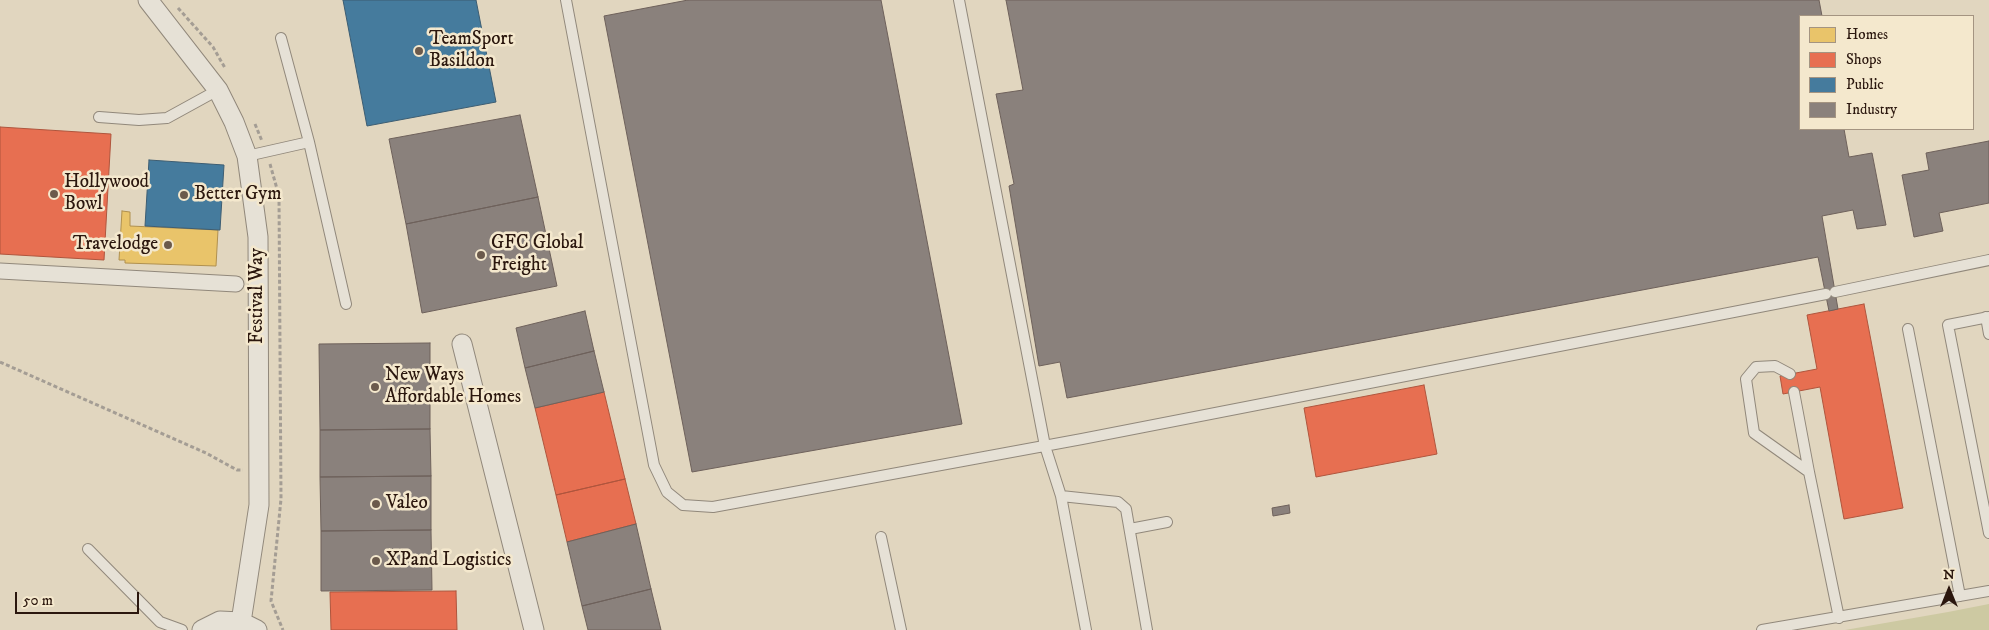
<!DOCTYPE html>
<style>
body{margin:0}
#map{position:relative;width:1989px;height:630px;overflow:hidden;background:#e1d6bf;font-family:"IM FELL DW Pica",serif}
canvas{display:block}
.legend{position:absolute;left:1799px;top:15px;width:175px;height:115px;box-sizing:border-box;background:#f4e8cd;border:1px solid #a49481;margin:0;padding:6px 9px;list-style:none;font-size:15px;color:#2b170e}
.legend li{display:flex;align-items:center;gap:10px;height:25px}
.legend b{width:25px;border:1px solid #a49481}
.north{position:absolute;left:1924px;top:565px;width:50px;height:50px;-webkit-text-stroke:4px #f4e8cd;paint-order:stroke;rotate:0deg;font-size:14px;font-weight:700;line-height:20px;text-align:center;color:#2b170e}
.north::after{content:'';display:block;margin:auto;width:18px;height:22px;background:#2b170e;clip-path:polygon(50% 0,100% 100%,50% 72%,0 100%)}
.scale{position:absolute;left:15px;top:592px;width:124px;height:22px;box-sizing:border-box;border:2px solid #2b170e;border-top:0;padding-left:6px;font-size:15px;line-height:18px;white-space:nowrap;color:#2b170e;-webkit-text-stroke:4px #f4e8cd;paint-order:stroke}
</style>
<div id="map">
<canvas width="1989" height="630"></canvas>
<ul class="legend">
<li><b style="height:14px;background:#e9c46a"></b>Homes</li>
<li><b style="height:14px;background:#e76f51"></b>Shops</li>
<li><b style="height:14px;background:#457b9d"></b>Public</li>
<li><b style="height:14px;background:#8a817c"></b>Industry</li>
</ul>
<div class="north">N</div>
<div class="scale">50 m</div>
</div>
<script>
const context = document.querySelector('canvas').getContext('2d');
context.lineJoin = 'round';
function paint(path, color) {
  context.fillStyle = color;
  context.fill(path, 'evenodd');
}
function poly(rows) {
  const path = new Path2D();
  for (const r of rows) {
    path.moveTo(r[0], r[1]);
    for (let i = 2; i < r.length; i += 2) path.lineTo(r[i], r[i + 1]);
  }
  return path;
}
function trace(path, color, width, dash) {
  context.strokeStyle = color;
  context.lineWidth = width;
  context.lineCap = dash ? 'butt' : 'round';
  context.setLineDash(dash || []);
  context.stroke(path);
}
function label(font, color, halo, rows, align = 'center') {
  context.font = font + ' "IM FELL DW Pica",serif';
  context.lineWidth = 5;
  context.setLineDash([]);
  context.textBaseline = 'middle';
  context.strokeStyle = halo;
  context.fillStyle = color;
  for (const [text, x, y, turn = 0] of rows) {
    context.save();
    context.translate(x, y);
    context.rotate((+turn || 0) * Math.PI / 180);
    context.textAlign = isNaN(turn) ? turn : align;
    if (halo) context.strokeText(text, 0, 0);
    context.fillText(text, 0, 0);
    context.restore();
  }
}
paint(poly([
 [1989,604,1989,630,1845,630,1948,612]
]), '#cdc9a2');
const homes = poly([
 [122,211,130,212,130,226,218,230,216,266,125,263,125,260,119,260,122,211]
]);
paint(homes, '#e9c46a');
trace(homes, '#b0904e', 1);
const shops = poly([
 [0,127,111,134,104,260,0,254,0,127],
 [1864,304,1903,508,1844,519,1820,387,1783,394,1780,376,1817,369,1807,315,1864,304],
 [1424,385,1437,454,1316,477,1304,408,1424,385],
 [604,392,625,479,556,495,535,408,604,392],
 [625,479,636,524,567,542,556,495,625,479],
 [456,591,457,630,331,630,330,592,456,591]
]);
paint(shops, '#e76f51');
trace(shops, '#af553d', 1);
const public = poly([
 [343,0,476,0,496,102,367,126,343,0],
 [149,160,224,165,220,230,145,226,149,160]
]);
paint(public, '#457b9d');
trace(public, '#3d5d72', 1);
const industry = poly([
 [688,0,881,0,962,424,692,472,604,16,688,0],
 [1006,0,1819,0,1822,16,1800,16,1800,129,1844,129,1849,157,1872,153,1886,225,1857,229,1853,210,1822,216,1838,309,1829,311,1818,257,1067,398,1060,362,1039,366,1009,186,1014,184,996,94,1023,90,1006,0],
 [520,115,538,197,406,224,389,139,520,115],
 [1989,141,1989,203,1939,213,1943,231,1914,237,1902,175,1929,170,1926,153,1989,141],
 [538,197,557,286,422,313,406,224,538,197],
 [585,311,594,351,525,368,516,328,585,311],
 [430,343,430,429,320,430,319,344,430,343],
 [594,351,604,392,535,408,525,368,594,351],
 [430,429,431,476,320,477,320,430,430,429],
 [431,476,431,530,321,531,320,477,431,476],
 [1289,505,1290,513,1273,516,1272,508,1289,505],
 [636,524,651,589,582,606,567,542,636,524],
 [431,530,432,590,321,591,321,531,431,530],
 [651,589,661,630,588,630,582,606,651,589]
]);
paint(industry, '#8a817c');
trace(industry, '#6e615b', 1);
const service = poly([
 [566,0,654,465,667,492,683,505,713,507,1082,439,1826,294],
 [959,0,1045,446,1061,496,1086,630],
 [281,38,309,142],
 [99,117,139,120,167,118,218,90],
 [247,156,309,142,346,304],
 [1835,292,1989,260],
 [1986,317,1989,334],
 [1989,317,1948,325,1989,533],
 [1908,329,1960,596],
 [1790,374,1775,366,1756,367,1746,379,1754,433,1809,472,1839,618],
 [1794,392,1809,472],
 [1061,496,1118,502,1126,509,1147,630],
 [1130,529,1167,522],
 [881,537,901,630],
 [88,549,160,622,182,630],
 [1762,630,1989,591]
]);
const pedestrian = poly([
 [0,271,236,284]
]);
const minor = poly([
 [148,0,218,90,234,122,247,156,258,237,259,505,241,622],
 [462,344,534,630],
 [202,630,220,621,241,622,257,630]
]);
trace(service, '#91887b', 12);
trace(pedestrian, '#91887b', 17);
trace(minor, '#91887b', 21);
trace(poly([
 [178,8,213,47,225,68],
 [255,124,262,141],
 [270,164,279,196,281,499,271,601,283,630],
 [0,362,206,453,237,470,243,470]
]), '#a49d94', 3, [4, 2.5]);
trace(service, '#e6e1d6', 10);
trace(pedestrian, '#e6e1d6', 15);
trace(minor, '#e6e1d6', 19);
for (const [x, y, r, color] of [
 [419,51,5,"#6b5a4c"],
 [54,194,5,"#6b5a4c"],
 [184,195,5,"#6b5a4c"],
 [168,245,5,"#6b5a4c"],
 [481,255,5,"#6b5a4c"],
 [375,387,5,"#6b5a4c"],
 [376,504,5,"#6b5a4c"],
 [376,561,5,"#6b5a4c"]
]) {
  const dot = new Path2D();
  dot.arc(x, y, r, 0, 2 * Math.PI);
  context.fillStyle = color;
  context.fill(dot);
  trace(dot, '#f4e8cd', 2);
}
label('19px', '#2b170e', '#f4e8cd', [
 ["TeamSport",429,40],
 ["Basildon",429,62],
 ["Hollywood",64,183],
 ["Bowl",64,205],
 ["Better Gym",194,195],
 ["GFC Global",491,244],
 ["Freight",491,266],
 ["Travelodge",158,245,"right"],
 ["New Ways",385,376],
 ["Affordable Homes",385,398],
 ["Valeo",386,504],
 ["XPand Logistics",386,561]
], 'left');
label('19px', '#2b170e', '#f4e8cd', [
 ["Festival Way",258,296,-90]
]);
</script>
